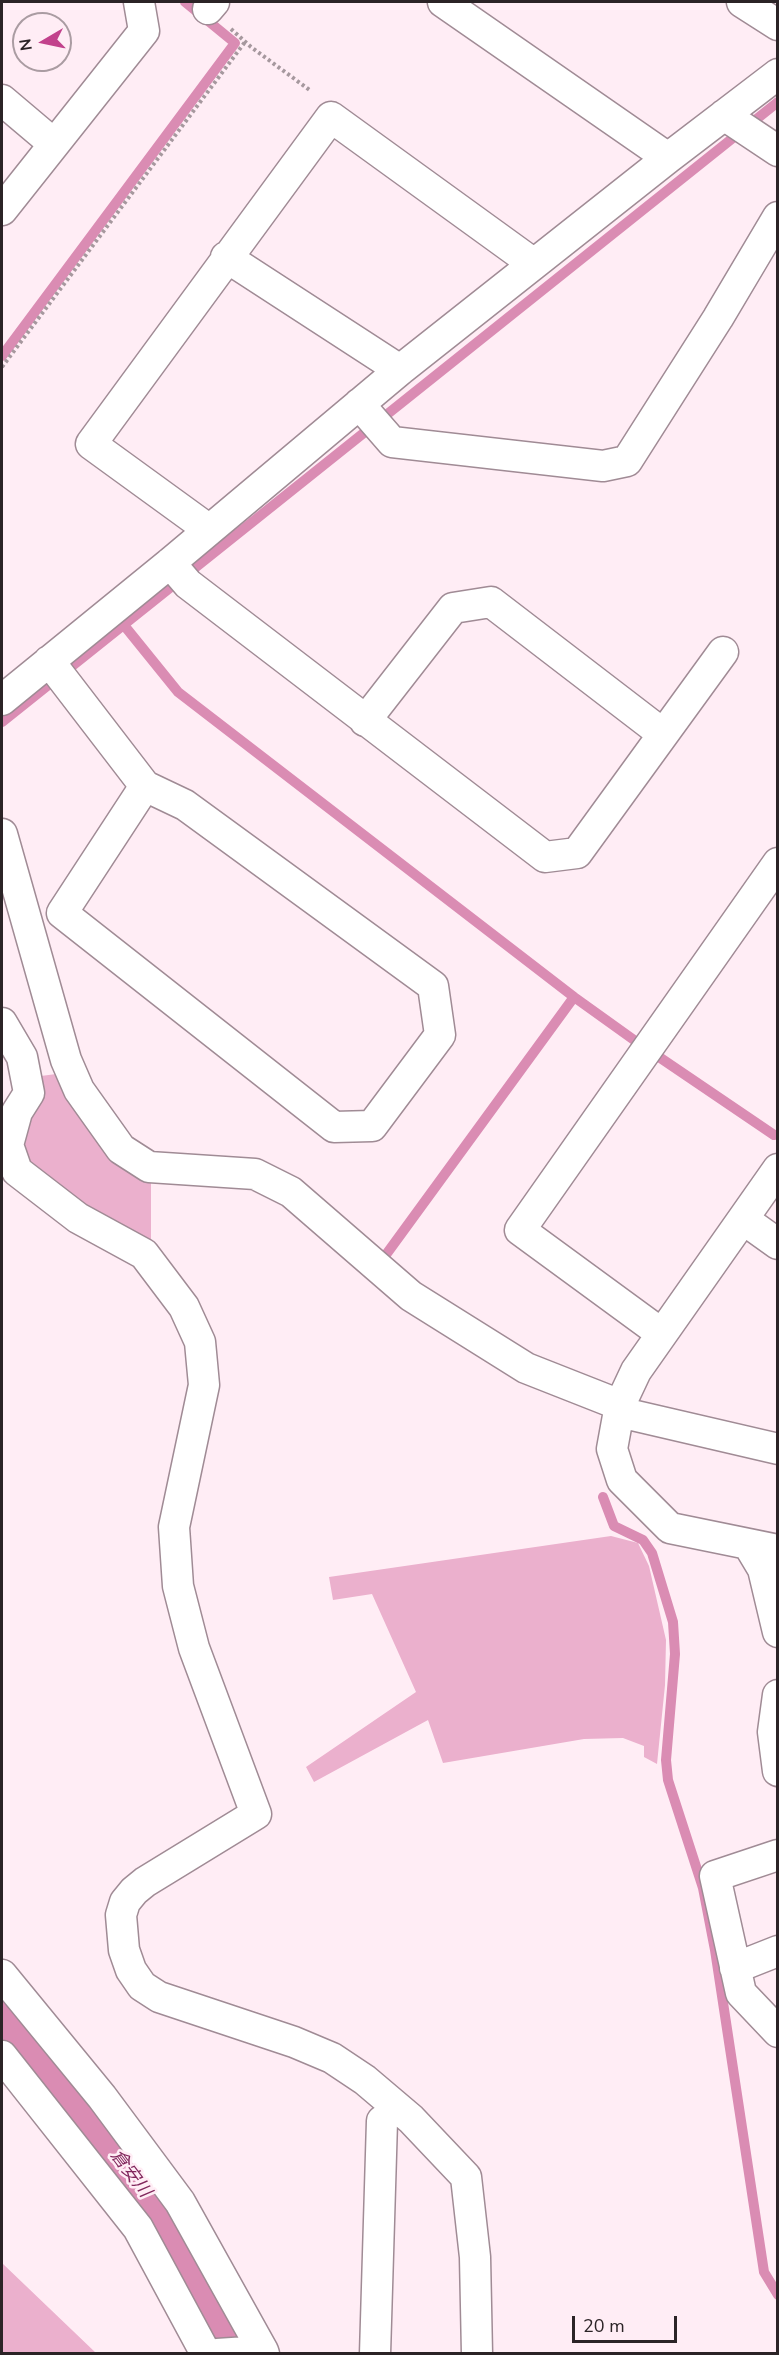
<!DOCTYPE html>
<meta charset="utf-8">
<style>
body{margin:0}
#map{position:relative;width:779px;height:2355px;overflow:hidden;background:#ffedf5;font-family:"Nunito Sans",sans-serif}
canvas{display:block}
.frame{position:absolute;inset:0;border:3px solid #2b2326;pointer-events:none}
.north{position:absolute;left:12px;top:12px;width:60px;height:60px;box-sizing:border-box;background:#ffedf5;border:2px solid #aa9ca2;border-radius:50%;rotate:261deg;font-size:16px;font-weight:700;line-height:24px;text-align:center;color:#2b2326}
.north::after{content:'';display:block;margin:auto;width:21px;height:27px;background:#c2428c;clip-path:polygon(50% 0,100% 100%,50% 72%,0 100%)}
.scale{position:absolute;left:572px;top:2316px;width:105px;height:27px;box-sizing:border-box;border:3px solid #2b2326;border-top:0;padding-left:8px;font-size:18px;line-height:21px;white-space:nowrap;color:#2b2326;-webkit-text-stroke:4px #ffedf5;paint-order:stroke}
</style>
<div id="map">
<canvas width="779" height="2355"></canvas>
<div class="frame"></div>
<div class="north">N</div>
<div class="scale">20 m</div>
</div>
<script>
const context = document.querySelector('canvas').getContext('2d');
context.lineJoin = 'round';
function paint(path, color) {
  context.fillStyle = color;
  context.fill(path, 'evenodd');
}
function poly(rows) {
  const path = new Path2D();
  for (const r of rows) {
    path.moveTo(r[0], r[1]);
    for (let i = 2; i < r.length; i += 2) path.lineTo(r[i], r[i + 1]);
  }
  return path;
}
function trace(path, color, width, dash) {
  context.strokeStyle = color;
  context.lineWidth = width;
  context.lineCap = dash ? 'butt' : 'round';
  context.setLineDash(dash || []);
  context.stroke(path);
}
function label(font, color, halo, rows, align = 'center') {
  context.font = font + ' "Nunito Sans","Noto Sans JP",sans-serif';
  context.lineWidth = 5;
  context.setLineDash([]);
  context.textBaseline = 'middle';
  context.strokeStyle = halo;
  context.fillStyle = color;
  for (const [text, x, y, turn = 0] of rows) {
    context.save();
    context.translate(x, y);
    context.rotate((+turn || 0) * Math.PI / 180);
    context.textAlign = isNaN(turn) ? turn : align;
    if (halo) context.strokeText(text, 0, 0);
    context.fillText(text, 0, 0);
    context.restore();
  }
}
paint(poly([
 [64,1073,151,1178,151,1248,23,1167,17,1137,33,1077],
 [611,1536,638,1543,649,1566,666,1640,665,1685,657,1764,644,1757,644,1746,623,1738,584,1739,443,1763,428,1720,314,1782,306,1767,416,1692,372,1594,333,1600,329,1577],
 [2,2263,96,2353,2,2353]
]), '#ebb0cd');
trace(poly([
 [2,356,235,43,185,2],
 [123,624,178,692,574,997,385,1256,385,1262,389,1264],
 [2,722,778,102],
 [574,997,634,1040],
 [659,1057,774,1135],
 [603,1497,614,1526,643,1540,652,1553,673,1622,675,1654,666,1760,668,1780,703,1888,715,1950,764,2272,778,2295]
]), '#da8cb3', 10);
trace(poly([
 [2,2010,149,2197,236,2354]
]), '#da8cb3', 63);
const street = poly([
 [443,2,668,158],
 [742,2,778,25],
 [208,9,214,2],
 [2,100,54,144],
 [724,115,778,151],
 [2,210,144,31,139,2],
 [226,257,400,370],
 [359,404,392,442,603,466,627,461,718,318,778,217],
 [208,529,91,444,331,117,534,264],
 [170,563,188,584,545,857,577,853,723,652],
 [49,661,145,786,185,805,433,986,440,1035,372,1126,334,1127,62,913,145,786],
 [2,700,170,563,400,370,668,158,778,74],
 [365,721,453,608,491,602,663,734],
 [2,834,66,1060,79,1090,121,1149,149,1167,255,1174,291,1192,411,1296,526,1368,620,1405],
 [2,1023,22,1057,29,1093,17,1112,8,1145,17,1171,78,1218,144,1254,184,1307,200,1342,204,1385,174,1527,178,1586,194,1648,256,1814,145,1882,134,1891,125,1902,121,1915,124,1950,131,1970,142,1986,159,1997,294,2042,332,2058,365,2080,411,2119,466,2177,475,2257,477,2354],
 [778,1169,636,1371,620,1405,612,1449,622,1480,670,1528,778,1550],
 [743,1219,778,1244],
 [662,1334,520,1230,778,863],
 [619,1412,778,1449],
 [748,1544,763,1569,778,1632],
 [778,1695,773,1732,778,1771],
 [778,1855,715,1876,741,1993,778,2032],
 [735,1968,778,1951],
 [2,1975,102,2097,180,2202,263,2351],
 [2,2056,138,2228,206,2354],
 [217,2354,263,2351,264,2354],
 [375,2354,382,2121]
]);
trace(street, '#a08b95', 33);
trace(poly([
 [231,29,251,47,311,91],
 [2,367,245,42]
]), '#a6989e', 4, [3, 3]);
trace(street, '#fff', 30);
label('italic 18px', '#81275c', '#ffedf5', [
 ["倉安川",130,2174,53]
]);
</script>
